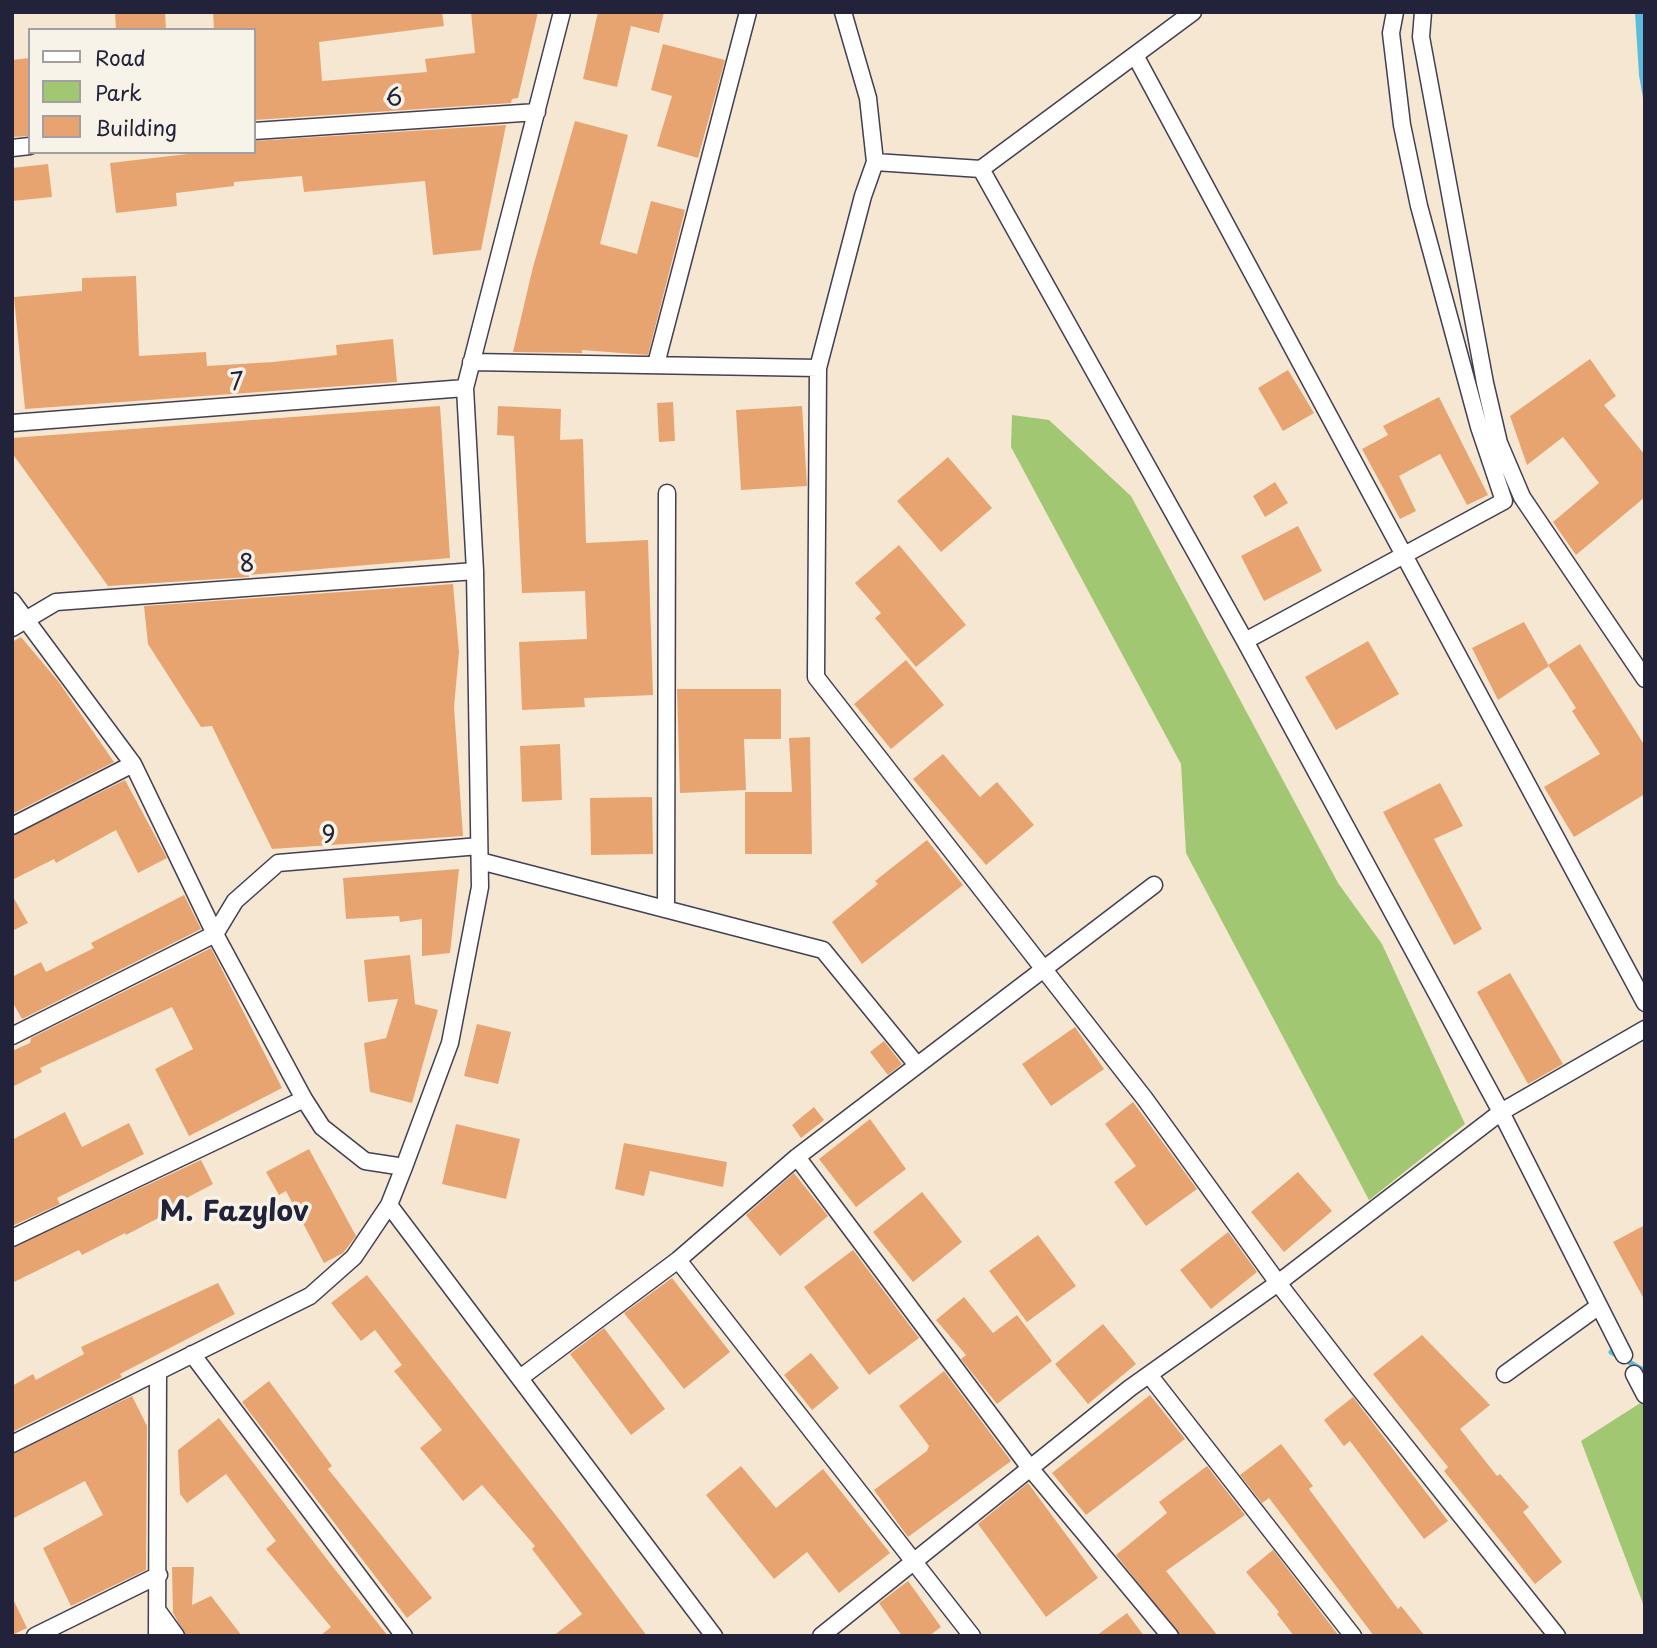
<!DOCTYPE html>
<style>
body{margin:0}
#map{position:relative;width:1657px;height:1648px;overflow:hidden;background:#f5e7d2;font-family:"Playpen Sans",sans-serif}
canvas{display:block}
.frame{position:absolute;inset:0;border:14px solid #22223b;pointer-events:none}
.legend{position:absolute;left:28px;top:28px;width:228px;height:126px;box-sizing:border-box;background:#f7f3e8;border:2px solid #a29fa3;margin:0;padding:9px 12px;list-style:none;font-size:21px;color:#22223b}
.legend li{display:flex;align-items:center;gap:14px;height:35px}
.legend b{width:35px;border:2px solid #a29fa3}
</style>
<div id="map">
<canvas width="1657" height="1648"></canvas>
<div class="frame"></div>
<ul class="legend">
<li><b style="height:9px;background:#fff"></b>Road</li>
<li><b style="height:19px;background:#a2c772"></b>Park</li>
<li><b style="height:19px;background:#e8a470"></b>Building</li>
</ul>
</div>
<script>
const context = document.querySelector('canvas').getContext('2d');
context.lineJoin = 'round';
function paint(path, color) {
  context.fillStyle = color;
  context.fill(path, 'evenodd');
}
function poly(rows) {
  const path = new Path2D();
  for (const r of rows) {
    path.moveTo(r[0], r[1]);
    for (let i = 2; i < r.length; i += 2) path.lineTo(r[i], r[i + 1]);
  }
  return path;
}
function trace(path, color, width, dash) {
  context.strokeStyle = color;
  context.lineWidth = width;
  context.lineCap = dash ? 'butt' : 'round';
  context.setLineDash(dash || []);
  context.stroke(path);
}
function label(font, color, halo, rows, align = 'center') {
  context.font = font + ' "Playpen Sans",sans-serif';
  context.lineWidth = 7;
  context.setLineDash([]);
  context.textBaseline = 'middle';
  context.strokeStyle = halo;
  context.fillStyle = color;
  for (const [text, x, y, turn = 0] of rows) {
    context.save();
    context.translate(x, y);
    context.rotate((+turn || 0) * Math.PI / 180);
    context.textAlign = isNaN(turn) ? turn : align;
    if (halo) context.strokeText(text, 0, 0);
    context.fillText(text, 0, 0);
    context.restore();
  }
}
paint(poly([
 [1012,415,1049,420,1131,496,1338,883,1382,944,1465,1124,1369,1200,1186,853,1181,764,1011,447],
 [1645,1400,1645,1609,1581,1441]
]), '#a2c772');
paint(poly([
 [1635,12,1645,12,1645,110,1639,75]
]), '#5cbcdb');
trace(poly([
 [1611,1352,1645,1371]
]), '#5cbcdb', 5);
paint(poly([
 [115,12,165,12,166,30,116,30],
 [213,12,442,12,444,26,319,42,322,81,427,72,425,59,475,53,471,12,538,12,518,98,512,99,511,103,254,120,254,30,214,30],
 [598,12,664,12,659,33,631,26,617,87,583,79],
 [663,44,725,60,698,158,657,146,672,96,651,90],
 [30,58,30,136,12,137,12,60],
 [575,121,628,135,600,244,637,254,651,201,685,210,648,355,582,350,582,353,513,352,533,267],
 [506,125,481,250,433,255,425,181,304,192,302,176,234,182,234,186,176,193,177,206,116,213,110,163,205,152,254,152,254,141],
 [48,164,52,197,12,201,12,168],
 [136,276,139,356,206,352,207,366,273,362,337,355,336,345,393,339,397,382,25,409,14,297,82,291,82,278],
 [1590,359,1616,396,1604,405,1645,455,1645,497,1576,555,1553,522,1599,483,1563,437,1527,465,1510,416],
 [1288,370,1314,413,1283,431,1258,388],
 [1439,397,1488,495,1467,505,1440,454,1399,476,1416,511,1400,519,1362,449,1388,435,1383,426],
 [673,402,675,441,659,442,657,403],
 [440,406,450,558,249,575,249,577,108,586,12,453,12,438],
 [498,406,561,409,560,440,583,439,586,543,648,540,653,695,584,698,585,707,522,710,519,642,587,639,585,591,522,593,514,436,497,435],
 [802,406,807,486,741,490,736,410],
 [948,457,992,508,941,552,897,501],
 [1275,482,1288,503,1265,517,1253,496],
 [1298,526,1322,571,1264,601,1241,556],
 [899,545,966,625,916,667,875,618,881,613,855,583],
 [453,584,459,652,454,707,463,836,272,849,212,726,201,727,148,644,144,606],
 [1524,622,1549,666,1498,700,1472,648],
 [21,637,58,681,114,762,12,814,12,642],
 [1368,641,1399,694,1336,730,1305,677],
 [1580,644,1645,746,1645,794,1574,837,1544,787,1600,754,1572,711,1576,708,1548,665],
 [906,660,944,705,891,749,854,704],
 [677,689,781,689,781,739,744,739,746,790,680,793],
 [810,737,812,854,745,854,745,792,792,792,789,738],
 [560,744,562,800,522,802,520,746],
 [943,754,980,797,997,782,1034,825,986,865,913,779],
 [125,780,167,858,138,873,116,830,56,863,54,859,12,880,12,836],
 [1440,783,1463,826,1434,839,1482,929,1454,945,1383,812],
 [652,797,653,854,591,855,590,798],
 [927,840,963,885,862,964,832,922,878,884,875,881],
 [459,869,450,953,422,956,422,919,400,922,399,916,346,919,343,878],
 [12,895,28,923,12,931],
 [184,895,201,929,22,1019,12,1001,12,977,41,962,46,972,94,948,91,943],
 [211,948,282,1088,189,1136,155,1069,193,1049,172,1007,40,1068,42,1072,12,1087,12,1051,30,1043,31,1038],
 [410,955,415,1004,438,1010,412,1103,370,1092,364,1043,386,1038,398,999,368,1002,364,960],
 [1510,973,1563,1064,1528,1084,1477,992],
 [477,1024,511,1032,498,1084,464,1076],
 [1075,1027,1104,1069,1051,1106,1022,1064],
 [884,1041,902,1064,888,1075,870,1052],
 [1133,1102,1197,1189,1146,1226,1114,1182,1136,1166,1105,1124],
 [814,1107,824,1120,801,1138,792,1125],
 [65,1112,82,1147,129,1123,144,1154,57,1198,60,1204,12,1226,12,1140],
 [870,1119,906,1169,856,1207,819,1159],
 [456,1124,520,1139,506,1199,442,1184],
 [624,1143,727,1162,723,1187,650,1171,644,1196,615,1189],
 [309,1149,356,1236,343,1253,324,1263,286,1191,279,1195,266,1172],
 [201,1160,213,1184,164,1210,166,1214,126,1235,125,1233,82,1255,79,1250,12,1283,12,1248],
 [1298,1172,1332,1211,1284,1252,1251,1212],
 [794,1173,828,1216,780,1256,746,1215],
 [922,1192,962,1242,913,1282,873,1232],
 [1645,1225,1645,1301,1613,1242],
 [1228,1232,1257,1272,1211,1309,1180,1270],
 [1038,1235,1076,1286,1027,1322,989,1271],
 [853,1250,919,1338,869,1375,804,1287],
 [367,1275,562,1523,647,1636,553,1636,582,1614,532,1549,535,1546,482,1485,463,1501,420,1448,442,1430,394,1371,402,1365,375,1330,361,1341,331,1303],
 [672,1278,730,1352,684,1389,624,1313],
 [218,1283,235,1314,120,1374,122,1377,12,1432,12,1386,33,1374,36,1380,84,1354,81,1347],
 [964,1297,993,1333,1017,1315,1052,1361,997,1404,961,1359,966,1355,936,1320],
 [1103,1324,1136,1364,1088,1404,1055,1364],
 [604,1328,665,1409,631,1435,570,1354],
 [1422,1335,1490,1405,1460,1429,1497,1476,1500,1474,1529,1507,1523,1512,1562,1562,1535,1584,1444,1471,1448,1467,1373,1374],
 [811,1353,839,1388,812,1410,784,1375],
 [944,1371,1011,1461,908,1537,874,1490,927,1451,929,1446,899,1406],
 [269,1381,332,1466,328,1469,432,1598,407,1618,242,1402],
 [1150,1395,1185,1439,1086,1515,1052,1473],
 [132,1396,147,1426,146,1570,71,1606,43,1548,103,1515,85,1481,12,1519,12,1454],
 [1353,1397,1448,1521,1424,1539,1350,1441,1344,1446,1324,1420],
 [219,1418,329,1562,388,1636,320,1636,331,1627,266,1549,276,1541,226,1474,187,1503,180,1494,178,1450],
 [1281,1444,1313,1486,1309,1489,1398,1609,1401,1606,1425,1636,1374,1636,1269,1498,1262,1503,1240,1475],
 [741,1466,776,1508,823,1469,890,1553,839,1593,807,1552,774,1579,706,1495],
 [1207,1466,1245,1515,1166,1571,1218,1636,1180,1636,1116,1555,1167,1513,1159,1502],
 [1028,1483,1098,1578,1046,1617,978,1524],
 [1273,1550,1339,1636,1294,1636,1277,1614,1279,1612,1246,1572],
 [172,1567,194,1567,192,1605,211,1596,242,1636,186,1636,173,1613],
 [908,1581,941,1627,929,1636,902,1636,879,1603],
 [12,1597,27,1628,12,1635],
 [1127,1613,1144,1636,1096,1636]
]), '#e8a470');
const minor = poly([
 [843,12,868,98,875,162,981,169,1245,641,1501,1112,1645,1029],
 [1423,12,1421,37,1485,383,1499,443,1522,497,1645,679],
 [1136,57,1645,1003],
 [254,131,537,112],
 [12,148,30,146],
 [875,162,863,196,818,368,816,677,1145,1099,1278,1283,1355,1383,1557,1636],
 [981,169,1193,12],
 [471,362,818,368],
 [656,364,748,12],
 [12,423,465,388],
 [12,601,133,764,215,934,304,1099,322,1127,365,1161,404,1167],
 [12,628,56,602,475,571],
 [1245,641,1504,501,1479,427,1419,206,1402,125,1391,33,1395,12],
 [12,826,133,764],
 [480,861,823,950,917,1065],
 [666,909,667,493],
 [12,1036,215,934,235,901,278,863,479,846],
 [797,1157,1030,1468,1170,1636],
 [389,1205,714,1636],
 [12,1238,304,1099],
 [678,1260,972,1636],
 [192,1354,404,1636],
 [1505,1374,1599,1306],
 [1634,1374,1645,1395],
 [1150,1376,1353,1636],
 [520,1378,678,1260,797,1157,1154,885],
 [12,1444,310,1296,354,1257,389,1205,404,1167,450,1043,480,887,475,571,465,388,562,12],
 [158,1611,176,1636],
 [35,1636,159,1575],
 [157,1636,158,1373],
 [821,1636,1130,1388,1278,1283,1501,1112,1624,1355]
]);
trace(minor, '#424052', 19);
trace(minor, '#fff', 16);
label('24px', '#22223b', '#f7f3e8', [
 ["6",394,99,-4],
 ["7",237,383,-4],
 ["8",247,565,-4],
 ["9",329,836,-5]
]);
label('bold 28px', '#22223b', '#f7f3e8', [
 ["M. Fazylov",234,1213]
]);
</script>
